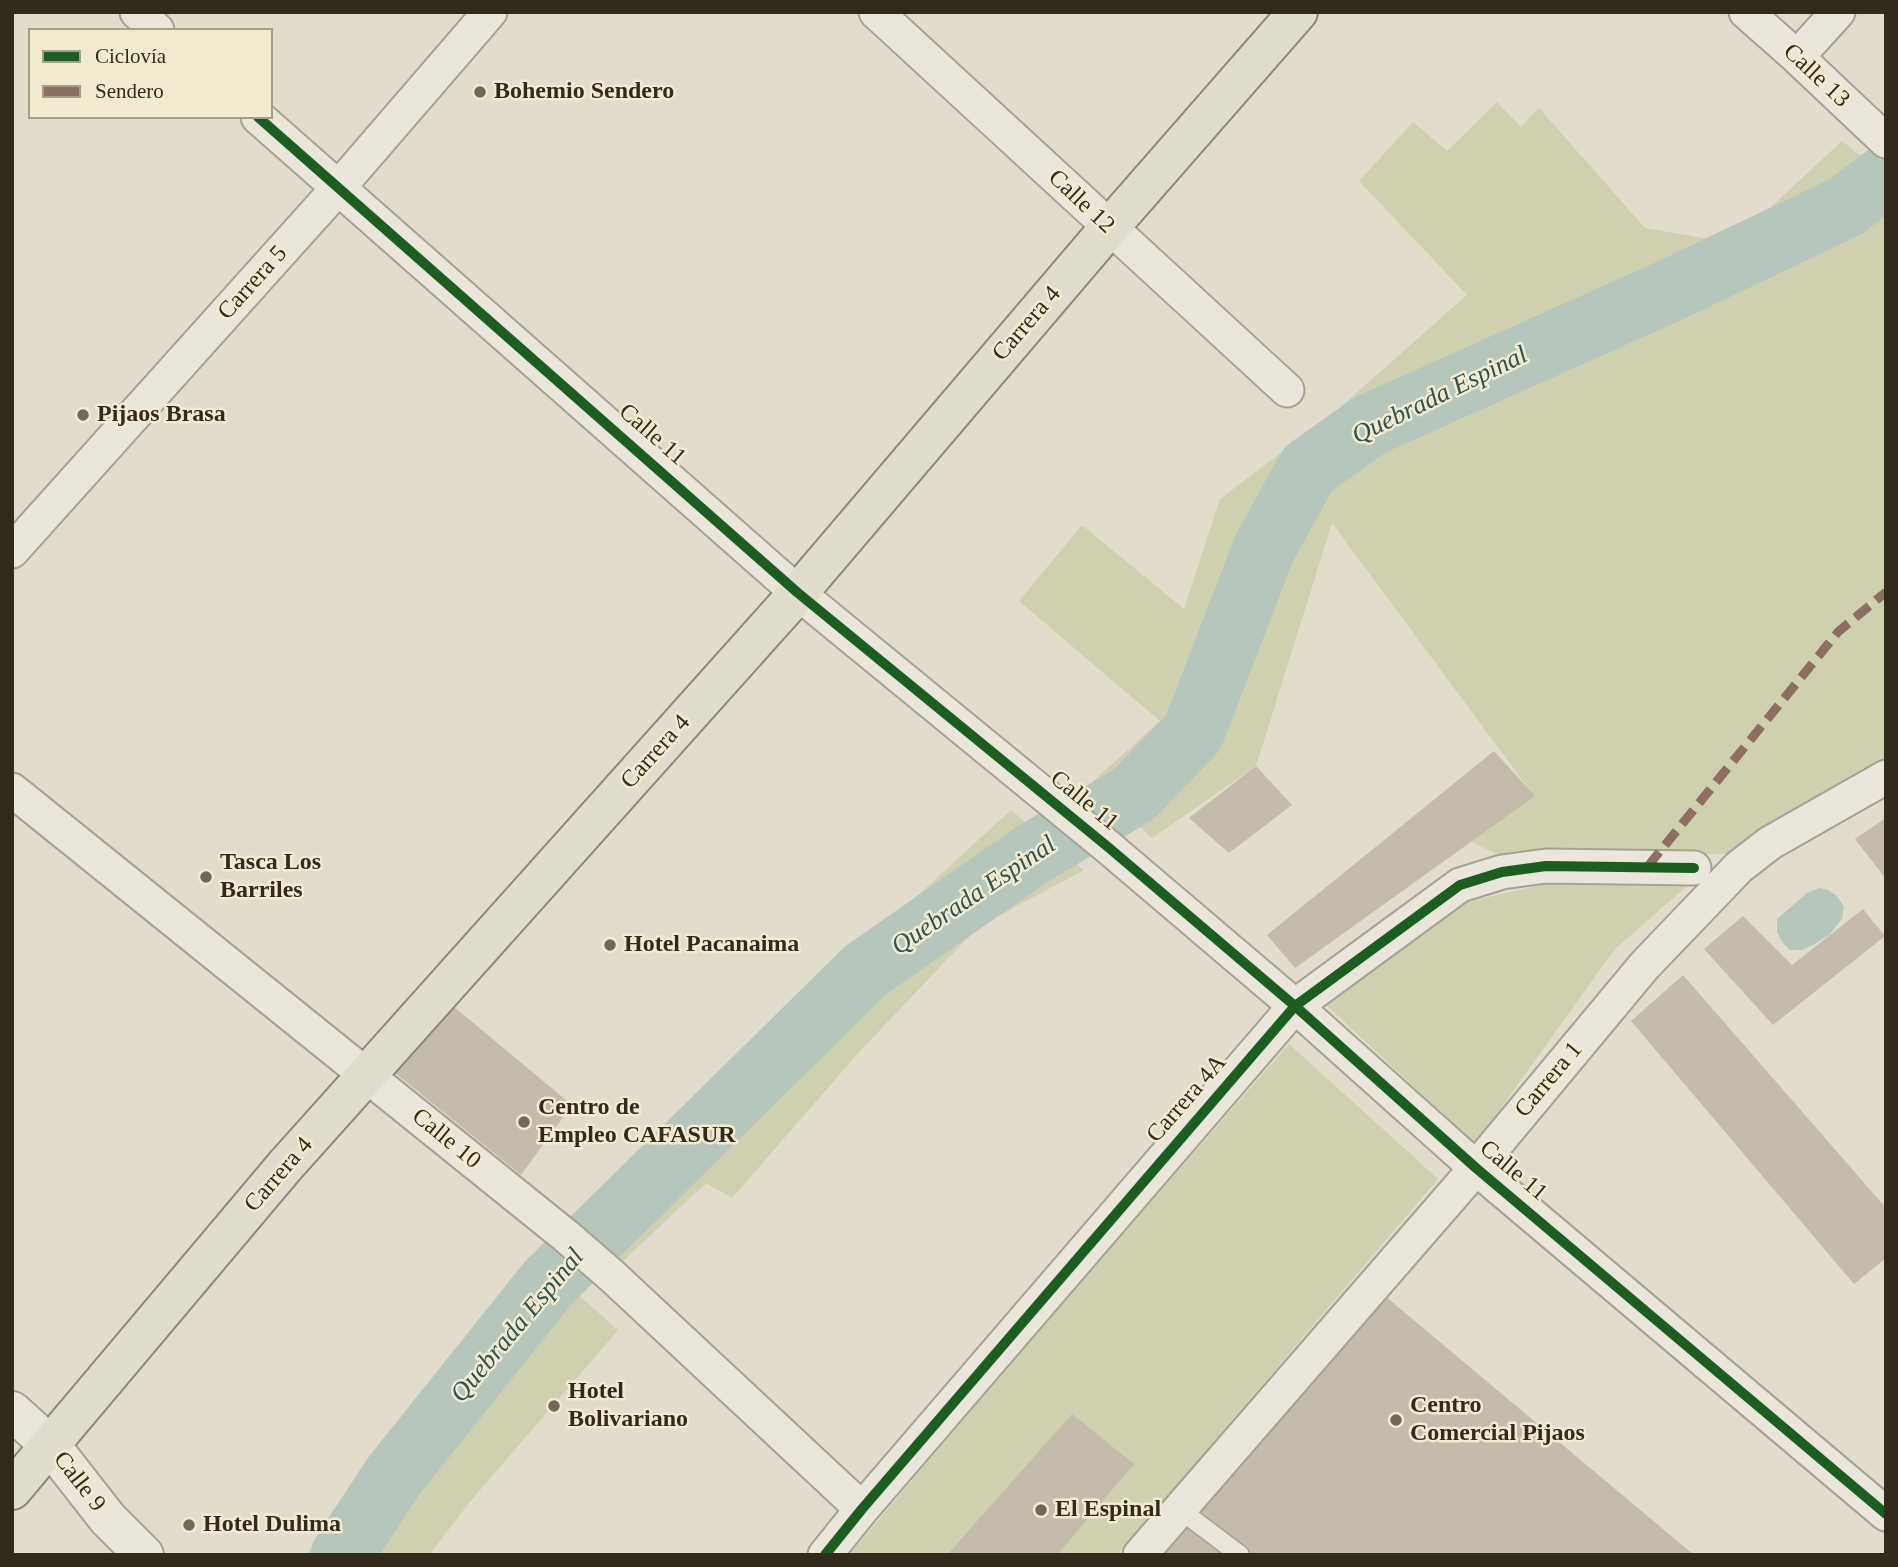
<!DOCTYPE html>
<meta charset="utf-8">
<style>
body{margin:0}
#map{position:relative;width:1898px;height:1567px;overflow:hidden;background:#e1dccb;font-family:"Times New Roman",serif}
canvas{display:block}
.frame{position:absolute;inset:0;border:14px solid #332a1e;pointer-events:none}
.legend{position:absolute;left:28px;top:28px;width:245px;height:91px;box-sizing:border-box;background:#f2ebd2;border:2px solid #a69e8a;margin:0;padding:9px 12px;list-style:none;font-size:21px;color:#332a1e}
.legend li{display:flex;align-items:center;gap:14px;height:35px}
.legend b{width:35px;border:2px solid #a69e8a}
</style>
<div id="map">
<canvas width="1898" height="1567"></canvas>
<div class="frame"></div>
<ul class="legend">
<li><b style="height:9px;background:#1b5e20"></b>Ciclovía</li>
<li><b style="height:9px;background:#8d6e63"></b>Sendero</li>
</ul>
</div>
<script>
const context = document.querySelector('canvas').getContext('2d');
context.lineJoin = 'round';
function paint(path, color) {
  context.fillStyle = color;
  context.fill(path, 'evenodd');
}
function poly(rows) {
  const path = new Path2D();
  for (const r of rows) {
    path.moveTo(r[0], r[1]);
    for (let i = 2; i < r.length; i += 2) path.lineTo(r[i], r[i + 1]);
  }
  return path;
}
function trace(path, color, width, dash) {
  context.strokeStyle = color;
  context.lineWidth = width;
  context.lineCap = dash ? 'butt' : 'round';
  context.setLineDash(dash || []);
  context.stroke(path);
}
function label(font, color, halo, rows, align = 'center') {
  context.font = font + ' "Times New Roman",serif';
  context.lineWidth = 5;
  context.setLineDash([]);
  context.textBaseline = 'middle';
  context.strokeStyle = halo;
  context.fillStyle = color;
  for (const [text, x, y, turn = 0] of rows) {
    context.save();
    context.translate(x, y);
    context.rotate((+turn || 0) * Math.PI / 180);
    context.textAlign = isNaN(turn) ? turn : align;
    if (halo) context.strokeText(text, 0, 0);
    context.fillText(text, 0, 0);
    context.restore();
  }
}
paint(poly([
 [1497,102,1521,127,1539,108,1645,228,1732,243,1842,141,1886,176,1886,765,1732,854,1502,856,1471,842,1534,796,1332,523,1256,766,1152,838,1092,782,1160,721,1019,601,1082,525,1184,609,1220,499,1336,411,1467,295,1359,181,1413,122,1447,151],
 [1011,810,1084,870,978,927,860,1051,732,1198,706,1183,622,1262,584,1229,644,1168,766,1050,846,961],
 [1546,884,1689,884,1615,949,1475,1144,1322,1001,1466,902],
 [1289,1044,1438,1179,1117,1555,849,1555,1043,1325],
 [549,1269,618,1330,469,1503,429,1555,307,1555,362,1476,424,1418]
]), '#ced0af');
paint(poly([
 [1819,888,1828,890,1837,896,1844,907,1842,919,1829,935,1813,945,1802,950,1790,950,1783,943,1777,932,1777,919,1807,893]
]), '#b6c6bd');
trace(poly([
 [342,1555,393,1477,549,1282,866,970,1034,853,1133,795,1193,733,1264,549,1308,469,1370,425,1671,290,1845,207,1886,176]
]), '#b6c6bd', 63);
paint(poly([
 [1494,751,1535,796,1295,968,1267,935],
 [1256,766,1292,805,1229,853,1189,818],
 [1886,818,1886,879,1855,839],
 [1863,909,1885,936,1773,1025,1704,949,1743,916,1792,965],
 [1683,975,1886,1208,1886,1258,1854,1284,1631,1021],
 [453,1006,572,1105,521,1175,394,1072],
 [1373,1286,1694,1555,1142,1555],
 [1072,1414,1134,1464,1057,1555,947,1555]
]), '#c4bbac');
const service = poly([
 [1179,1509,1240,1555]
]);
const minor = poly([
 [137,12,157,30],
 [876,12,1287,390],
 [1746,12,1797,57,1886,141],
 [1797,57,1838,12],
 [258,117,798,593,1108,847,1295,1006,1476,1168,1886,1514],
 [12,551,339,187,490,12],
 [12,790,566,1236,611,1275,862,1509],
 [825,1555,862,1509,1295,1006,1460,885,1502,872,1546,866,1694,868],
 [1140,1555,1476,1168,1645,965,1739,867,1770,843,1886,777]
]);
const tertiary = poly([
 [12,1411,51,1446,108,1519,144,1555]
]);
const primary = poly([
 [12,1490,285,1166,798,593,1109,228,1298,12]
]);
trace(service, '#a6a195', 21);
trace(minor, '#a6a195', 37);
trace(tertiary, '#a6a195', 42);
trace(primary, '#8b867b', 42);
trace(service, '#eae6dc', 18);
trace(minor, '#eae6dc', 33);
trace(tertiary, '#eae6dc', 38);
trace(primary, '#e1ddce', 38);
trace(poly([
 [1648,866,1838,632,1886,592]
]), '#8d6e63', 9, [18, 9]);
trace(poly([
 [258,117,798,593,1108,847,1295,1006,1476,1168,1886,1514],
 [825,1555,862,1509,1295,1006,1460,885,1502,872,1546,866,1694,868]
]), '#1b5e20', 10);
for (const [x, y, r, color] of [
 [480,92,7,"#70685b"],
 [83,415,7,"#70685b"],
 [206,877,7,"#70685b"],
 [610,945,7,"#70685b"],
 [524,1122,7,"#70685b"],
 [554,1406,7,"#70685b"],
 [1396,1420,7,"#70685b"],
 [1041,1510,7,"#70685b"],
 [189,1525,7,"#70685b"]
]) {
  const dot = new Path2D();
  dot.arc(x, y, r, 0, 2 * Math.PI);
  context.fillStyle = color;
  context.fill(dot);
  trace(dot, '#f2ebd2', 2.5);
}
label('24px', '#332a1e', '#f2ebd2', [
 ["Calle 13",1816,76,43],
 ["Calle 12",1081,202,43],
 ["Carrera 5",253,283,-48],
 ["Carrera 4",1027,324,-49],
 ["Calle 11",652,435,41],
 ["Carrera 4",656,752,-48],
 ["Calle 11",1084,801,39],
 ["Carrera 1",1549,1080,-50],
 ["Carrera 4A",1187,1099,-49],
 ["Calle 10",446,1139,39],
 ["Calle 11",1513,1171,40],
 ["Carrera 4",279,1175,-49],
 ["Calle 9",79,1482,52]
]);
label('bold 24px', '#332a1e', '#f2ebd2', [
 ["Bohemio Sendero",494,92],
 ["Pijaos Brasa",97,415],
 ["Tasca Los",220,863],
 ["Barriles",220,891],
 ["Hotel Pacanaima",624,945],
 ["Centro de",538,1108],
 ["Empleo CAFASUR",538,1136],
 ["Hotel",568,1392],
 ["Bolivariano",568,1420],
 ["Centro",1410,1406],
 ["Comercial Pijaos",1410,1434],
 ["El Espinal",1055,1510],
 ["Hotel Dulima",203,1525]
], 'left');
label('italic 26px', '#2f5151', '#f2ebd2', [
 ["Quebrada Espinal",1440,396,-26],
 ["Quebrada Espinal",974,896,-34],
 ["Quebrada Espinal",518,1326,-50]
]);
</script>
